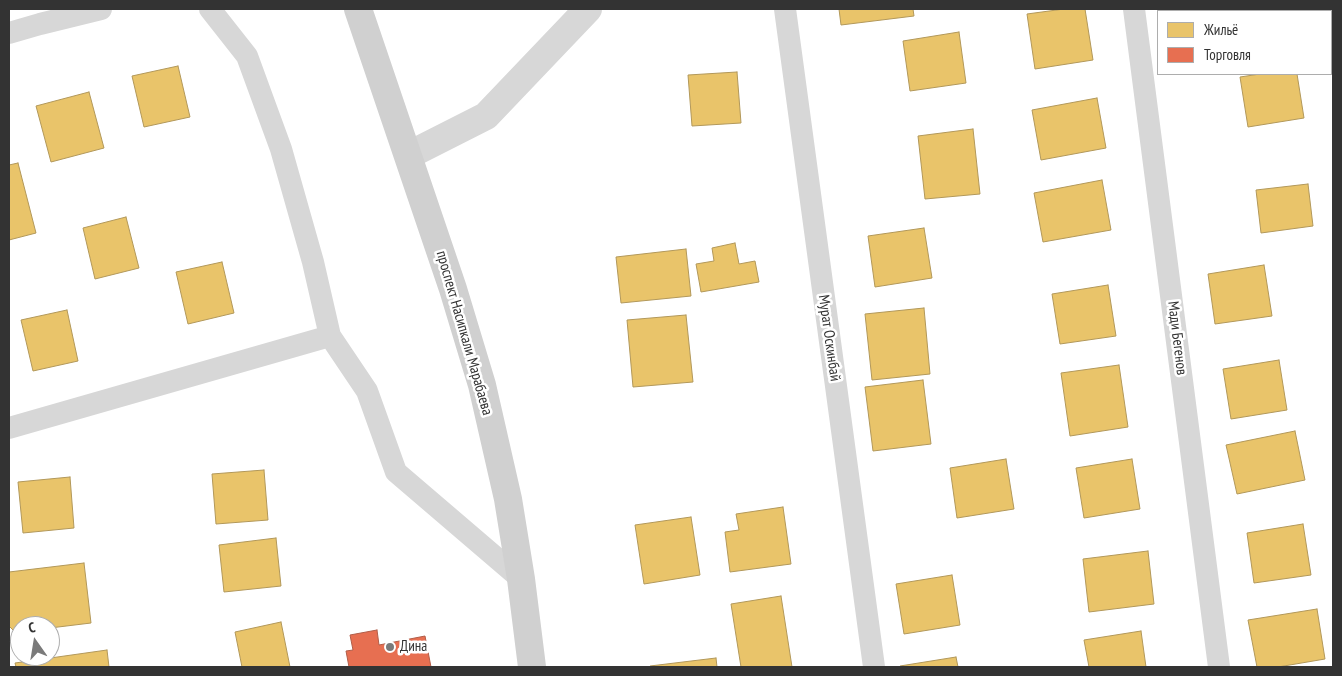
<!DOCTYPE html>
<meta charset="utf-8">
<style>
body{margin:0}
#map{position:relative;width:1342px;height:676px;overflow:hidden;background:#fff;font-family:"PT Sans Narrow",sans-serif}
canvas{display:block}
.frame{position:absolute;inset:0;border:10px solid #333;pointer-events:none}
.legend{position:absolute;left:1157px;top:10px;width:175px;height:65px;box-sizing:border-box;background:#fff;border:1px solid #adadad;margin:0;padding:6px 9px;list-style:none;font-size:15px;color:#333}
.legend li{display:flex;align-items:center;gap:10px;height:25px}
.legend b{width:25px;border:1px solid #adadad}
.north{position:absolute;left:10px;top:616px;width:50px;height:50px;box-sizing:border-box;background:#fff;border:1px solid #adadad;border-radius:50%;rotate:347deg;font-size:14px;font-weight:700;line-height:20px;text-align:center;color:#333}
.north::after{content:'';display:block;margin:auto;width:18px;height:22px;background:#7a7a7a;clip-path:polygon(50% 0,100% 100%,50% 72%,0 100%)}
</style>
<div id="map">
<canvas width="1342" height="676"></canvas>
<div class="frame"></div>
<ul class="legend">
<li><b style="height:14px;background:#e9c46a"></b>Жильё</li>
<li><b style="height:14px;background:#e76f51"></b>Торговля</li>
</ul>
<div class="north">С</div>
</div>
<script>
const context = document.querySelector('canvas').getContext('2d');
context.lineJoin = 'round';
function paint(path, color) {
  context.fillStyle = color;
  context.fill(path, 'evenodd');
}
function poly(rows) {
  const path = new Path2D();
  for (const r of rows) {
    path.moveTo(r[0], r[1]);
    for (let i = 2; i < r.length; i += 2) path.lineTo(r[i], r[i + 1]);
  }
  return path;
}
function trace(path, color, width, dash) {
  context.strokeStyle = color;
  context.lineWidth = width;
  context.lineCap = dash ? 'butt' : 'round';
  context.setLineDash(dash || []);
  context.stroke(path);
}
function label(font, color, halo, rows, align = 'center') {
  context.font = font + ' "PT Sans Narrow",sans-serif';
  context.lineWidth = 5;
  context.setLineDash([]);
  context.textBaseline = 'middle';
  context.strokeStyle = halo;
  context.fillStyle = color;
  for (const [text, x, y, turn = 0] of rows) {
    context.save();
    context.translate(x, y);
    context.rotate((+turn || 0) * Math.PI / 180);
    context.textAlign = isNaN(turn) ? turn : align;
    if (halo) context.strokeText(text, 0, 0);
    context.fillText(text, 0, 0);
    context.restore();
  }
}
const homes = poly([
 [839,9,913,9,914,16,841,25,839,9],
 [1064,9,1085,9,1093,60,1035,69,1027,14,1064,9],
 [1170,9,1227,9,1227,11,1170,11,1170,9],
 [959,32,966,83,910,91,903,41,959,32],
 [178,66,190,117,144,127,132,76,178,66],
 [737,72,741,123,692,126,688,75,737,72],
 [1260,74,1297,74,1304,118,1248,127,1240,77,1260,74],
 [89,92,104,148,51,162,36,106,89,92],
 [1097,98,1106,148,1041,160,1032,110,1097,98],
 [973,129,980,194,925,199,918,136,973,129],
 [18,163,36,233,9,240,9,165,18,163],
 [1102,180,1111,230,1043,242,1034,193,1102,180],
 [1308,184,1313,226,1261,233,1256,190,1308,184],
 [126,217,139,268,95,279,83,228,126,217],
 [924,228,932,278,875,287,868,236,924,228],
 [735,243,739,264,755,261,759,282,701,292,696,264,714,261,712,248,735,243],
 [686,249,691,296,621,303,616,257,686,249],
 [222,262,234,313,188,324,176,272,222,262],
 [1264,265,1272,316,1215,324,1208,274,1264,265],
 [1108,285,1116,336,1060,344,1052,294,1108,285],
 [924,308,930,374,872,380,865,314,924,308],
 [67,310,78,361,33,371,21,320,67,310],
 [686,315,693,382,633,387,627,320,686,315],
 [1279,360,1287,410,1231,419,1223,369,1279,360],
 [1119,365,1128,427,1070,436,1061,373,1119,365],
 [923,380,931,444,873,451,865,387,923,380],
 [1295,431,1305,480,1237,494,1226,445,1295,431],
 [1006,459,1014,509,957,518,950,468,1006,459],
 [1132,459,1140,509,1084,518,1076,468,1132,459],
 [264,470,268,520,216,524,212,474,264,470],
 [70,477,74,528,23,533,18,482,70,477],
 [783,507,791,564,730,572,725,532,739,530,736,514,783,507],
 [691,517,700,575,644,584,635,525,691,517],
 [1303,524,1311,575,1254,583,1247,533,1303,524],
 [276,538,281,586,224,592,219,545,276,538],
 [1148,551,1154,604,1089,612,1083,559,1148,551],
 [84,563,91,623,50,628,50,626,20,626,20,631,15,632,9,626,9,572,84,563],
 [952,575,960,625,904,634,896,584,952,575],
 [781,596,792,667,741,667,731,604,781,596],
 [1317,609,1325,659,1278,667,1257,667,1248,620,1317,609],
 [281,622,290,667,242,667,235,632,281,622],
 [1141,631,1146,667,1089,667,1084,640,1141,631],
 [107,650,109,667,16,667,15,663,107,650],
 [956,657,958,667,900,667,900,666,956,657],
 [716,658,717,667,650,667,650,666,716,658]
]);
paint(homes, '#e9c46a');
trace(homes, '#b2985a', 1);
const shops = poly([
 [377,630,379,645,425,636,431,667,349,667,346,651,353,650,350,635,377,630]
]);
paint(shops, '#e76f51');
trace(shops, '#b15d48', 1);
trace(poly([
 [210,9,247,56,281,149,313,262,330,336],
 [785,9,874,667],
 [1134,9,1219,667],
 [9,33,40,24,101,9],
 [9,428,330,336,367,391,396,472,521,579]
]), '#d7d7d7', 22);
trace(poly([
 [409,155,486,116,588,9]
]), '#d7d7d7', 28);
trace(poly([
 [358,9,453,289,482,385,508,499,521,579,532,667]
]), '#d0d0d0', 28);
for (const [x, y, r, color] of [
 [390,647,5,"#7a7a7a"]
]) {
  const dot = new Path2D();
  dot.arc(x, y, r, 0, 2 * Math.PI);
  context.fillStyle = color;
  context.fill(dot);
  trace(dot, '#fff', 2);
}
label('15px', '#333', '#fff', [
 ["проспект Насипкали Марабаева",464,333,74],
 ["Мурат Оскинбай",829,338,82],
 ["Мади Бегенов",1177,338,83]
]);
label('15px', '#333', '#fff', [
 ["Дина",400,647]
], 'left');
</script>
